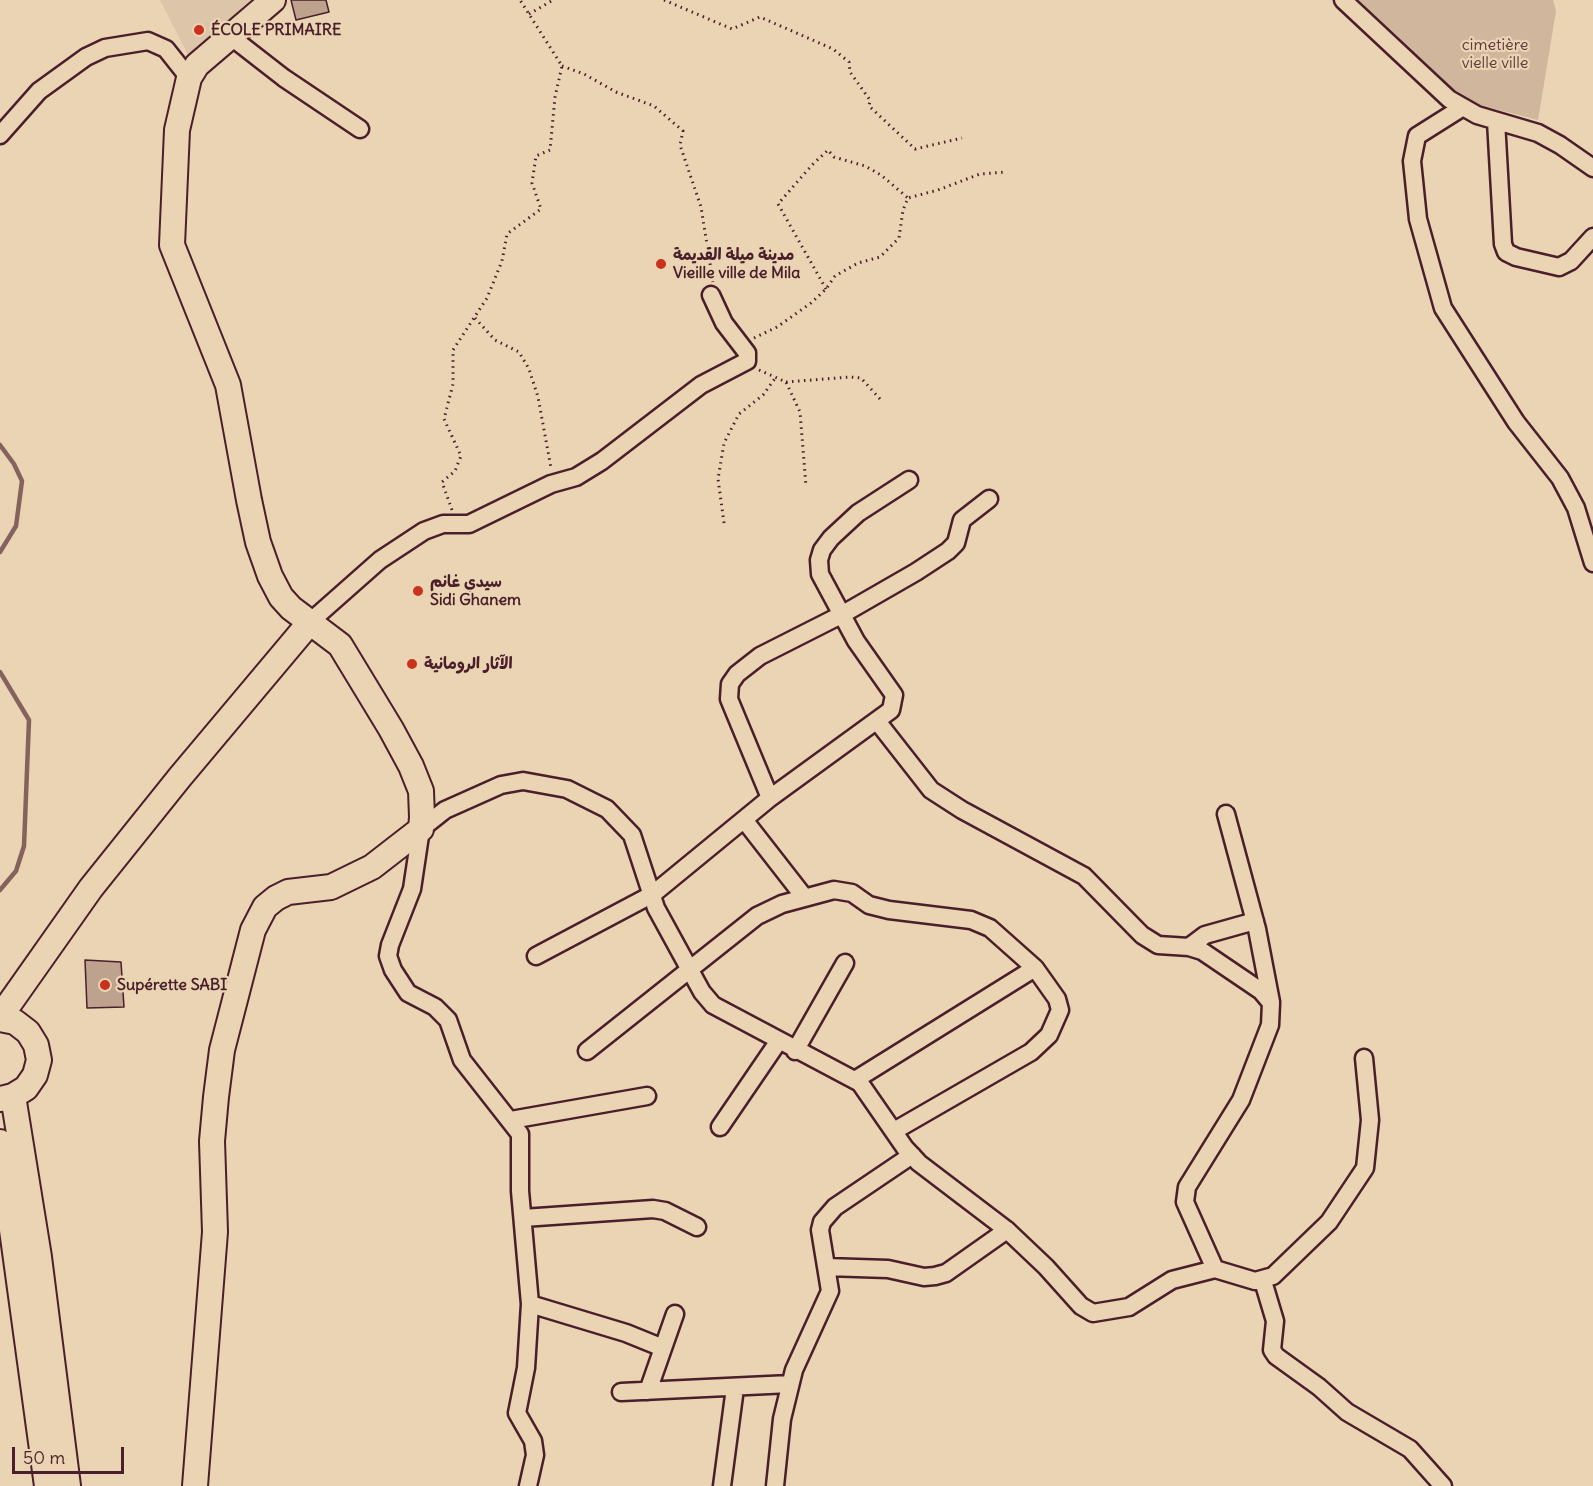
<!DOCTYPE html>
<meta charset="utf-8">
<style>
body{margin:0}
#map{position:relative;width:1593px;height:1486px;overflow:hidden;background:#ead4b3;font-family:Delius,sans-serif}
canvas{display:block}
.scale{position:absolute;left:12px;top:1447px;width:112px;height:27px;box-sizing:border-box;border:3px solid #4a1f2b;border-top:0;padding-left:8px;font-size:18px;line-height:21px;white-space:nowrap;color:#4a1f2b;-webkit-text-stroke:4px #ead4b3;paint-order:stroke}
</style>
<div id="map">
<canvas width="1593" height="1486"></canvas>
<div class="scale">50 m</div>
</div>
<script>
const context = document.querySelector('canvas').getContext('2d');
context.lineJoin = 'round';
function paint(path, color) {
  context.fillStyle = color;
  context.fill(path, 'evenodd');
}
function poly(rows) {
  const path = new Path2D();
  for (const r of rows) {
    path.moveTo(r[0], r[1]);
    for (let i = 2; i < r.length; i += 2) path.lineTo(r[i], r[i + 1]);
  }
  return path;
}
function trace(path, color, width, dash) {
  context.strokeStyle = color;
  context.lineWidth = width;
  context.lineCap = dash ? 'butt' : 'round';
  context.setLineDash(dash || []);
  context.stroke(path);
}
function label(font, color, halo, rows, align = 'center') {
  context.font = font + ' Delius,"Playpen Sans Arabic",sans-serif';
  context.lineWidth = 4.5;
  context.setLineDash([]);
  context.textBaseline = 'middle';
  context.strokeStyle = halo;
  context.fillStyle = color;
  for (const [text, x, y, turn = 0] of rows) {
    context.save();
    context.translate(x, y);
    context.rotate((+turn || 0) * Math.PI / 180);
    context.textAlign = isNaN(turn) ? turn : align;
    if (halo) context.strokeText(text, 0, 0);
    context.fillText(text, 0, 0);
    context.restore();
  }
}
paint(poly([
 [160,0,255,0,190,59]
]), '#dcc5a8');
paint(poly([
 [1352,0,1553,0,1556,11,1538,120,1472,103,1444,83]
]), '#cfb69d');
trace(poly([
 [0,445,14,464,22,481,16,526,0,552],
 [0,672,29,720,24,846,16,871,0,890]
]), '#85625d', 4.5);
const building = poly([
 [291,0,326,0,329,12,296,20,291,0],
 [85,960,121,962,124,1007,87,1008,85,960]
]);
paint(building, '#bda28d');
trace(building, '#4a1f2b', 1.5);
const street = poly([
 [1343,0,1449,99,1477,115,1538,133,1560,145,1593,168],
 [230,36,284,78,360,129],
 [1463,107,1417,136,1412,161,1418,219,1443,308,1516,422,1560,478,1576,508,1593,563],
 [1496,121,1503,244,1506,252,1516,257,1559,267,1571,261,1593,237],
 [0,135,39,91,86,57,105,48,148,41,166,49,189,78],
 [311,621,380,560,424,531,443,524,469,524,551,484,576,477,602,461,701,385,747,361,747,353,724,323,711,295],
 [877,721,931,790,962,810,1084,876,1142,935,1158,945,1189,947,1202,951,1261,991,1271,1003,1270,1025,1241,1100,1187,1187,1185,1202,1215,1269],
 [770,798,729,699,730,684,737,674,760,656,843,614,916,572,948,551,956,543,962,520,989,499],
 [1226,814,1257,929,1271,1002],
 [745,821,805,898],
 [1189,947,1205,935,1255,921],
 [536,956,653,894,770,798,891,710,894,695,856,641,820,574,819,560,822,550,831,538,858,513,909,480],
 [587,1051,757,916,782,904,834,890,852,893,869,905,889,910,971,920,990,928,1035,968,855,1080],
 [795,1051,845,963],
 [511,1120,647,1096],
 [720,1127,778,1042],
 [894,1131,1031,1052,1049,1035,1060,1010,1057,999,1035,968],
 [523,1218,653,1209,665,1211,697,1227],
 [826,1267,888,1269,924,1277,935,1276,946,1273,1007,1230],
 [1263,1281,1275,1321,1272,1350,1276,1356,1319,1387,1347,1412,1410,1449,1443,1486],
 [530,1304,626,1333,663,1348],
 [648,1391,675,1314],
 [621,1392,790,1384],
 [528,1486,535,1455,533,1441,517,1413,526,1368,530,1304,520,1191,520,1134,462,1060,448,1020,435,1007,408,993,393,970,388,956,390,945,412,889,421,829,445,810,501,785,523,781,567,789,607,809,632,835,656,908,702,992,713,1005,860,1083,905,1148,919,1163,1007,1230,1046,1267,1081,1306,1093,1313,1129,1307,1172,1280,1215,1269,1255,1281,1273,1276,1329,1222,1365,1168,1370,1120,1364,1058],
 [722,1486,735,1388],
 [775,1486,782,1419,794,1370,830,1291,820,1230,822,1222,835,1207,912,1155]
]);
const secondary = poly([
 [0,1017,91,888,180,777,311,621],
 [0,1019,15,1022,28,1032,36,1045,39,1060,35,1075,26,1088,13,1096,0,1099],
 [13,1096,39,1257,68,1486],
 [0,1142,47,1486],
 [195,1486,215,1232,212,1141,216,1097,222,1050,253,930,265,907,276,898,288,892,331,887,372,867,421,829,422,817,421,791,411,766,391,729,340,645,291,608,281,597,270,576,258,542,249,500,228,385,172,245,177,130,189,78,197,65,273,0]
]);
trace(street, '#4a1f2b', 21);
trace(secondary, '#4a1f2b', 28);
trace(poly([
 [664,0,732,29,760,17,833,49,849,62,850,72,870,100,869,106,915,149,962,138],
 [529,14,553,0],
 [562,66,584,74,616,92,654,106,683,131,680,145,701,207,713,282],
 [826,289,778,204,812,165,828,150,834,157,865,166,881,175,908,198],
 [475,318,495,340,519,352,529,369,538,397,551,468],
 [754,338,777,327,811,303,826,289,835,276,858,263,880,257,899,238,903,210,908,198,938,190,980,174,1006,172],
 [759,370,786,382,800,412,806,486],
 [786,382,850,377,861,378,880,399],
 [452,510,442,482,455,471,461,456,444,419,453,384,453,350,487,298,502,261,507,234,541,209,532,183,536,156,550,150,555,97,562,66,520,0],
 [724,523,718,479,724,443,739,414,763,395,776,377]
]), '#4a1f2b', 3, [1.5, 4.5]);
trace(street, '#ead4b3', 16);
trace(secondary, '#ead4b3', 24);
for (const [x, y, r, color] of [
 [199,30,6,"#c8321e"],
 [661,264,6,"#c8321e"],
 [418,591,6,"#c8321e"],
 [412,664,6,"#c8321e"],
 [105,985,6,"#c8321e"]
]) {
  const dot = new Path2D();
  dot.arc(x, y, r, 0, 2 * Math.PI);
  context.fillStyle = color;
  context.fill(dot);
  trace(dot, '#ead4b3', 2);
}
label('bold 16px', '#4a1f2b', '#ead4b3', [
 ["ÉCOLE PRIMAIRE",211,30],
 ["مدينة ميلة القديمة",673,255],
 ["Vieille ville de Mila",673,273],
 ["سيدي غانم",430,582],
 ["Sidi Ghanem",430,600],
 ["الآثار الرومانية",424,664],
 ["Supérette SABI",117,985]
], 'left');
label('16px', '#5e363c', '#ead4b3', [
 ["cimetière",1495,45],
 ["vielle ville",1495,63]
]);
</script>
